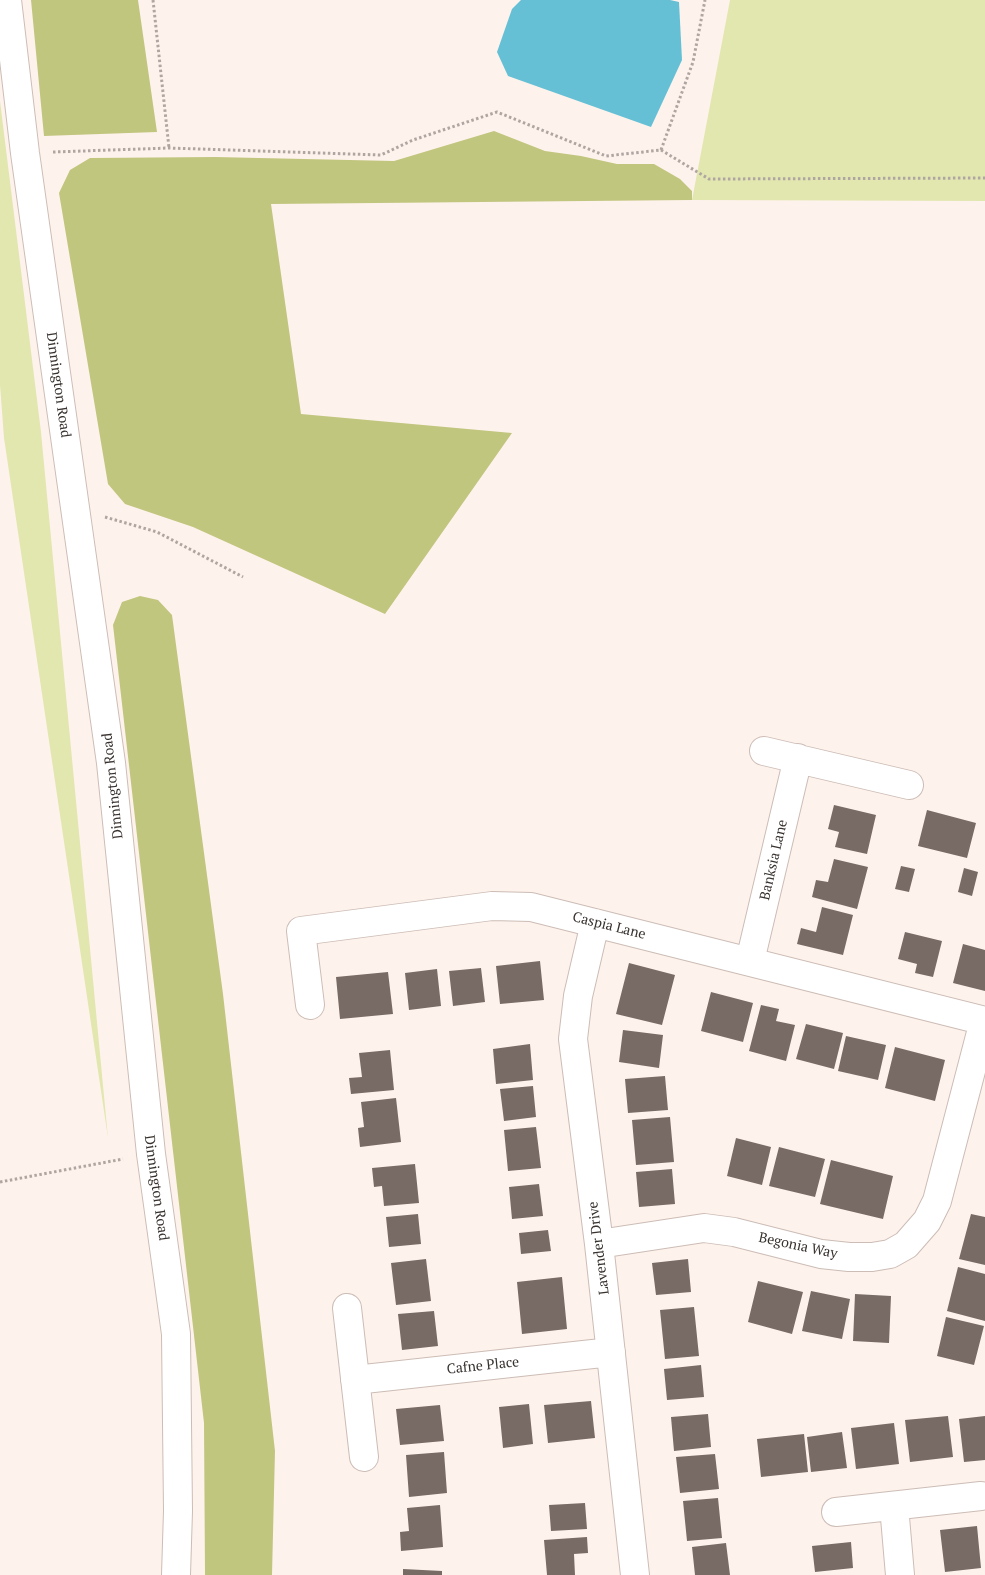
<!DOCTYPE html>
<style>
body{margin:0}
canvas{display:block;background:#fef2ec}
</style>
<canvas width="985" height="1575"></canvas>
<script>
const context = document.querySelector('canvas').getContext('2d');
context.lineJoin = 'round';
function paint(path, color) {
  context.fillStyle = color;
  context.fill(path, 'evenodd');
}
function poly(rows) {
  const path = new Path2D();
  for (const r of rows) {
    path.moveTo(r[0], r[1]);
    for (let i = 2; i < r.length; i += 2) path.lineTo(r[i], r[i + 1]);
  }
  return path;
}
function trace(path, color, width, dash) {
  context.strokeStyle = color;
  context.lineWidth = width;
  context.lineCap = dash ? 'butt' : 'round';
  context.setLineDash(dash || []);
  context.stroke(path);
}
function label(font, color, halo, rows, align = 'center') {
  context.font = font + ' "PT Serif",serif';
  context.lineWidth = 5;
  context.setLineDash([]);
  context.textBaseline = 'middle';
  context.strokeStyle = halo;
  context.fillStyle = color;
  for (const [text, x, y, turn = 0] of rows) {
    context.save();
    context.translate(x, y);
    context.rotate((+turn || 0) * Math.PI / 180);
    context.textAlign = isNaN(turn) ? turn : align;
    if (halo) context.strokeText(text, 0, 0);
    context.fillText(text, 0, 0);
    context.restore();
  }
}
paint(poly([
 [730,0,985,0,985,201,692,200],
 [0,101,41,432,108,1138,4,438,0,385]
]), '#e2e7b0');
paint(poly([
 [31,0,138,0,157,132,44,136],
 [494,131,545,151,581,156,617,164,654,164,680,179,692,191,692,200,271,204,301,414,512,433,385,614,193,527,125,504,108,484,59,193,70,170,90,158,215,157,394,161],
 [140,596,158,600,172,615,223,994,275,1451,272,1575,205,1575,204,1423,113,625,122,602]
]), '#c1c67f');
paint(poly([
 [521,0,670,0,679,2,682,60,651,127,508,76,497,52,512,9]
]), '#65c0d6');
paint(poly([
 [834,805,876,815,867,854,835,847,839,832,828,829],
 [927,810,976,823,967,858,918,846],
 [834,859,868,867,857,909,812,897,816,880,828,882],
 [901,866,915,869,909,892,895,889],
 [964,868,978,872,972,896,958,892],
 [822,907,853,915,843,955,797,944,801,928,816,932],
 [905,932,942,941,933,977,915,973,917,964,898,959],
 [963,944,985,950,985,991,953,983],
 [540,961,544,1000,500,1004,496,966],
 [629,963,675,975,662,1025,616,1014],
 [481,968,485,1002,453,1006,449,971],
 [437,969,441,1006,409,1010,405,973],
 [388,972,393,1014,340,1019,336,977],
 [711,992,753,1003,743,1042,701,1031],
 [761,1005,779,1009,776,1021,795,1025,786,1061,749,1051],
 [806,1024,843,1033,834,1069,796,1059],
 [623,1030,663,1035,659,1068,619,1062],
 [846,1036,886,1045,878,1080,838,1071],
 [530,1044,533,1080,496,1084,493,1049],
 [895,1047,945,1060,935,1101,885,1088],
 [390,1050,394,1090,351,1094,349,1078,362,1077,359,1053],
 [665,1076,668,1110,628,1113,625,1079],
 [533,1086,536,1117,504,1121,500,1089],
 [396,1098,401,1142,360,1147,358,1128,364,1127,361,1102],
 [670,1117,674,1162,636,1165,632,1120],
 [536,1127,541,1168,508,1171,504,1130],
 [736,1138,771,1147,762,1185,727,1176],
 [779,1147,825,1159,815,1197,769,1186],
 [831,1160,893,1176,883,1219,820,1204],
 [415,1164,419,1203,384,1206,382,1186,374,1187,372,1168],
 [672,1169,675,1204,639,1207,636,1172],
 [539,1184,543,1216,512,1219,509,1187],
 [418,1214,421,1244,389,1247,386,1217],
 [971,1214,985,1217,985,1265,959,1259],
 [548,1230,551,1251,521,1254,519,1233],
 [426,1259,431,1301,396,1305,391,1263],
 [688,1259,691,1292,656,1295,652,1263],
 [958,1267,985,1274,985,1321,947,1311],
 [562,1277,567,1329,522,1334,517,1282],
 [758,1281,803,1292,792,1334,748,1322],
 [811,1291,850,1299,842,1339,802,1331],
 [855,1294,891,1296,889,1343,853,1341],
 [694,1307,699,1356,665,1359,660,1310],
 [434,1311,438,1346,402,1350,398,1314],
 [946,1317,984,1326,974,1365,937,1356],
 [701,1365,704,1397,667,1400,664,1369],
 [591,1401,595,1438,548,1443,544,1405],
 [529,1404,533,1444,503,1448,499,1407],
 [440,1405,444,1441,400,1445,396,1409],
 [708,1414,711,1447,674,1451,671,1417],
 [948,1416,953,1457,910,1462,905,1420],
 [985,1416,985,1460,964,1462,959,1419],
 [894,1423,899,1464,856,1469,851,1428],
 [842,1432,847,1468,811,1472,807,1437],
 [804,1434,808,1472,761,1477,757,1439],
 [444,1452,447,1493,409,1497,406,1455],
 [715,1454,719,1489,680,1493,676,1457],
 [718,1498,722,1538,687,1541,683,1501],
 [585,1503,587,1529,551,1531,549,1505],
 [440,1505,443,1547,401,1551,400,1532,409,1531,407,1508],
 [977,1526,981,1568,945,1572,940,1530],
 [587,1537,588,1553,574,1554,575,1575,547,1575,544,1540],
 [851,1542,853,1568,815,1572,812,1546],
 [726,1543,730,1575,695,1575,692,1547],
 [403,1569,442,1571,442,1575,403,1575]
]), '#786b65');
const minor = poly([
 [7,0,25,153,111,763,151,1154,176,1334,178,1511,176,1575],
 [764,751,909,785],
 [595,923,578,996,573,1039,599,1244,635,1575],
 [750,961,798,758],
 [310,1005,301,931,492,906,531,907,985,1021],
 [599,1244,704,1228,734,1232,821,1254,849,1257,872,1257,890,1254,906,1245,927,1221,937,1201,984,1021],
 [347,1308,364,1457],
 [355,1380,611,1352],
 [894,1506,900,1575],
 [836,1512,981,1496]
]);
trace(minor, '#ccbdb6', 30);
trace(poly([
 [153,0,169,148],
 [661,150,709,179,985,178],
 [53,152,169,148,381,155,413,140,497,112,606,156,661,150,693,62,705,0],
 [105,517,157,532,243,577],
 [0,1182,123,1159]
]), '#b0a6a1', 3, [2.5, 2.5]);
trace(minor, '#fff', 28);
label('14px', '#38322f', '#fff', [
 ["Dinnington Road",58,385,82],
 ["Dinnington Road",113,786,-96],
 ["Banksia Lane",774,860,-77],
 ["Caspia Lane",609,926,14],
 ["Dinnington Road",156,1188,82],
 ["Begonia Way",798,1246,12],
 ["Lavender Drive",599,1248,-97],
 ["Cafne Place",483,1366,-6]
]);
</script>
